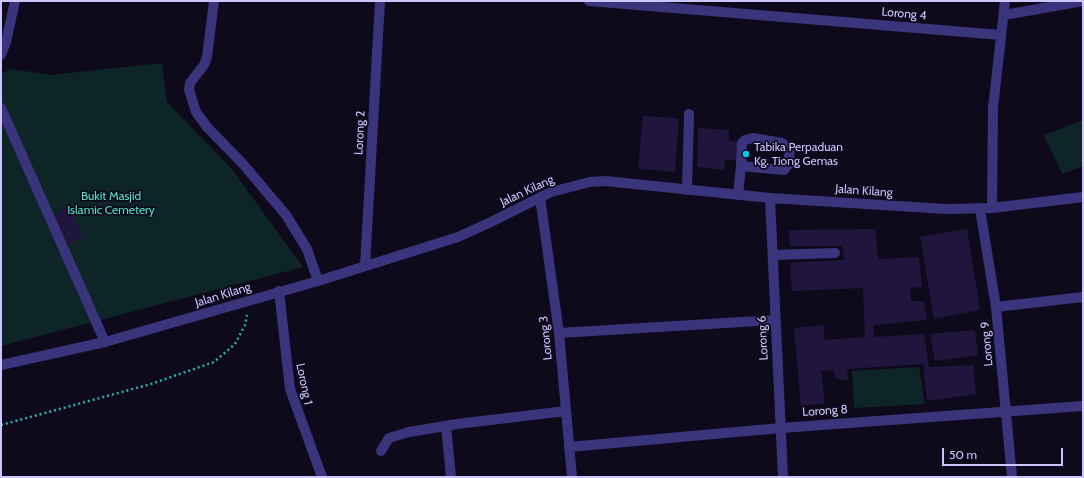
<!DOCTYPE html>
<style>
body{margin:0}
#map{position:relative;width:1084px;height:478px;overflow:hidden;background:#0e0a1c;font-family:Cabin,sans-serif}
canvas{display:block}
.frame{position:absolute;inset:0;border:2px solid #cec5ff;pointer-events:none}
.scale{position:absolute;left:942px;top:448px;width:121px;height:18px;box-sizing:border-box;border:2px solid #cec5ff;border-top:0;padding-left:5px;font-size:12px;line-height:14px;white-space:nowrap;color:#cec5ff;-webkit-text-stroke:3px #0e0a1c;paint-order:stroke}
</style>
<div id="map">
<canvas width="1084" height="478"></canvas>
<div class="frame"></div>
<div class="scale">50 m</div>
</div>
<script>
const context = document.querySelector('canvas').getContext('2d');
context.lineJoin = 'round';
function paint(path, color) {
  context.fillStyle = color;
  context.fill(path, 'evenodd');
}
function poly(rows) {
  const path = new Path2D();
  for (const r of rows) {
    path.moveTo(r[0], r[1]);
    for (let i = 2; i < r.length; i += 2) path.lineTo(r[i], r[i + 1]);
  }
  return path;
}
function trace(path, color, width, dash) {
  context.strokeStyle = color;
  context.lineWidth = width;
  context.lineCap = dash ? 'butt' : 'round';
  context.setLineDash(dash || []);
  context.stroke(path);
}
function label(font, color, halo, rows, align = 'center') {
  context.font = font + ' Cabin,sans-serif';
  context.lineWidth = 3.5;
  context.setLineDash([]);
  context.textBaseline = 'middle';
  context.strokeStyle = halo;
  context.fillStyle = color;
  for (const [text, x, y, turn = 0] of rows) {
    context.save();
    context.translate(x, y);
    context.rotate((+turn || 0) * Math.PI / 180);
    context.textAlign = isNaN(turn) ? turn : align;
    if (halo) context.strokeText(text, 0, 0);
    context.fillText(text, 0, 0);
    context.restore();
  }
}
paint(poly([
 [162,63,167,102,231,168,303,267,1,346,1,73,12,69,50,75],
 [1083,120,1083,166,1062,174,1044,135],
 [919,367,925,404,854,408,852,371]
]), '#0d2526');
paint(poly([
 [643,116,679,118,675,172,638,169],
 [698,128,729,130,729,140,738,142,736,160,725,159,724,170,697,167],
 [67,207,84,236,68,245,54,214],
 [875,229,878,259,919,257,922,287,910,288,911,301,924,301,927,320,874,325,874,337,924,334,929,367,973,365,976,394,927,401,923,364,847,369,849,380,836,379,833,370,821,371,825,403,801,406,794,328,823,325,825,340,865,337,863,288,792,291,790,263,844,260,842,246,790,246,789,230],
 [967,229,980,310,934,319,920,237],
 [975,330,978,355,935,361,930,334]
]), '#20163d');
trace(poly([
 [1,425,151,384,214,362,235,344,245,325,247,315]
]), '#29afad', 2.5, [2, 3]);
trace(poly([
 [214,1,207,57,204,65,190,83,189,90,196,112,207,127,243,164,286,215,307,249,318,281],
 [589,1,1001,35],
 [1004,15,1083,1],
 [1,55,6,42,15,1],
 [1,108,105,342],
 [687,190,689,114],
 [738,195,741,166,742,143,745,140,753,138,782,143,790,149,788,165,784,170,741,166],
 [540,197,559,333,572,477],
 [770,198,783,477],
 [992,208,993,108,1005,1],
 [980,209,996,307,1012,477],
 [773,255,835,253],
 [365,266,380,1],
 [279,291,290,389,322,477],
 [996,307,1083,297],
 [559,333,775,320],
 [1,365,105,342,318,281,458,237,491,222,551,192,590,182,605,181,770,198,946,209,992,208,1083,197],
 [446,426,451,477],
 [569,447,781,428,1083,406],
 [381,451,389,438,409,432,457,424,566,411]
]), '#3a347c', 10);
for (const [x, y, r, color] of [
 [746,154,4,"#00cdf0"]
]) {
  const dot = new Path2D();
  dot.arc(x, y, r, 0, 2 * Math.PI);
  context.fillStyle = color;
  context.fill(dot);
  trace(dot, '#0e0a1c', 1.5);
}
label('12px', '#cec5ff', '#0e0a1c', [
 ["Lorong 4",904,14,5],
 ["Lorong 2",360,133,-87],
 ["Jalan Kilang",527,191,-25],
 ["Jalan Kilang",864,191,4],
 ["Jalan Kilang",223,295,-17],
 ["Lorong 3",546,338,-96],
 ["Lorong 6",763,338,-93],
 ["Lorong 9",987,344,-95],
 ["Lorong 1",304,384,78],
 ["Lorong 8",825,411,-4]
]);
label('12px', '#cec5ff', '#0e0a1c', [
 ["Tabika Perpaduan",754,147],
 ["Kg. Tiong Gemas",754,161]
], 'left');
label('12px', '#4fe1c3', '#0e0a1c', [
 ["Bukit Masjid",111,196],
 ["Islamic Cemetery",111,210]
]);
</script>
